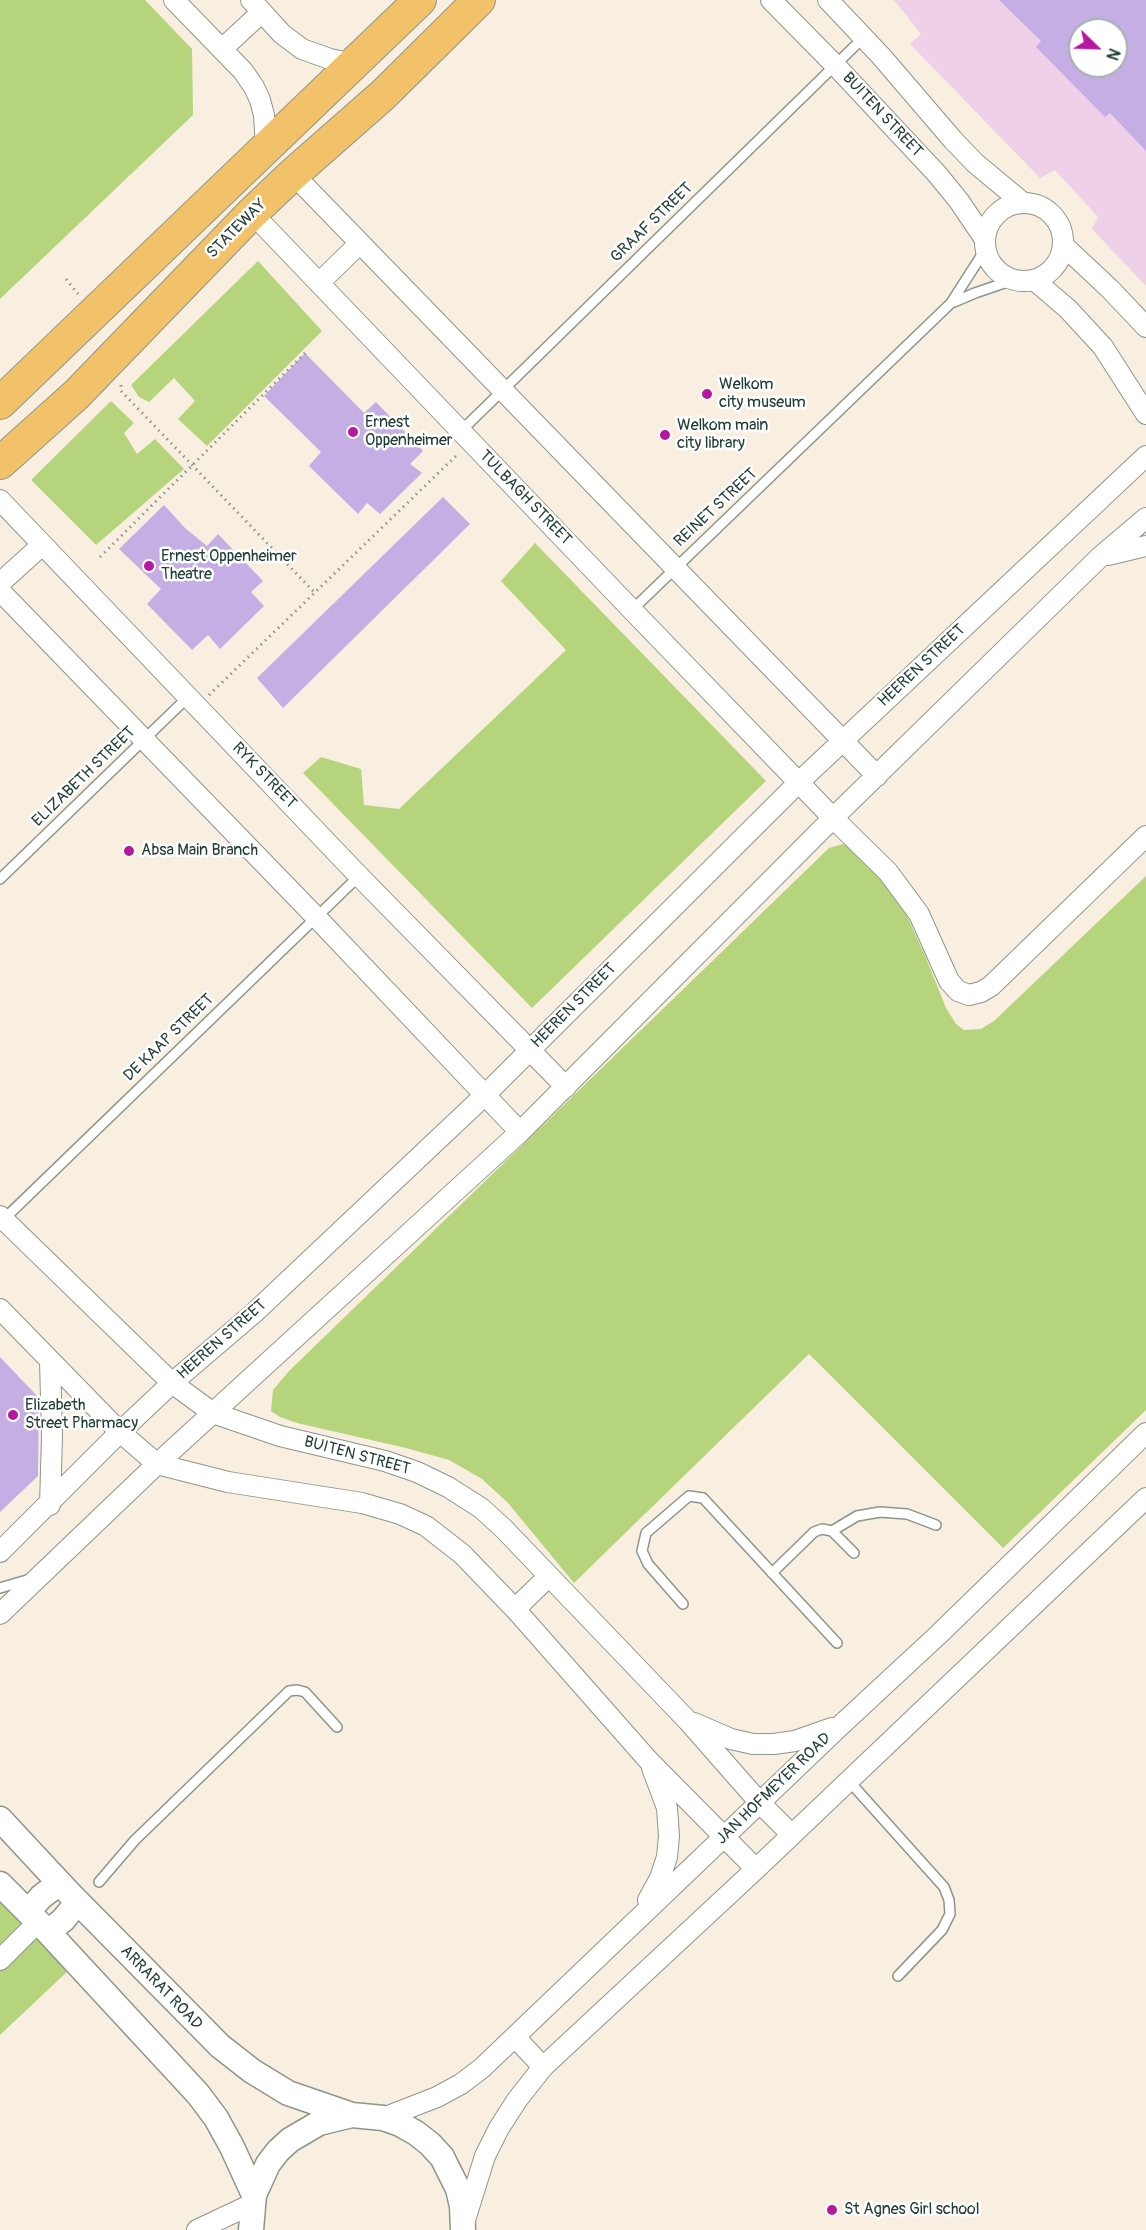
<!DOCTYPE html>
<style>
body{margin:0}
#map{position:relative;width:1146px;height:2230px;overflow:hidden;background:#f8efe0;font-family:Pangolin,sans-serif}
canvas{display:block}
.north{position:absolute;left:1068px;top:18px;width:60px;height:60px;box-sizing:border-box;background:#fff;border:2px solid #a5b1ae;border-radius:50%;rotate:113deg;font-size:16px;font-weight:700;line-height:24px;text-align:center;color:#1f3d34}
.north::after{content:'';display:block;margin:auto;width:21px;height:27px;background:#b5179e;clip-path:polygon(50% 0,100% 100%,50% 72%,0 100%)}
</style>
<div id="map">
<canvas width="1146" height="2230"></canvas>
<div class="north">N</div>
</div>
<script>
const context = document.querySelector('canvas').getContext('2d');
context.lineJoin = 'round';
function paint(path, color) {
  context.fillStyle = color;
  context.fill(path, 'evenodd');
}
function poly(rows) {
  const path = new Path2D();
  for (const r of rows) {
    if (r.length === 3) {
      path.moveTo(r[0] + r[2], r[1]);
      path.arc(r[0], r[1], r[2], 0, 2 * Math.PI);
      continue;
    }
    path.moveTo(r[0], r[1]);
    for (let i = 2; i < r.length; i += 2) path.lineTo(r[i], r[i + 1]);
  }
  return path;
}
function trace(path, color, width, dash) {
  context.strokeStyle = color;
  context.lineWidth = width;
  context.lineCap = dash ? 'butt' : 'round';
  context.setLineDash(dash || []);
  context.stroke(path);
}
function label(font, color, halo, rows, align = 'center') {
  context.font = font + ' Pangolin,sans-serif';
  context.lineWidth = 5;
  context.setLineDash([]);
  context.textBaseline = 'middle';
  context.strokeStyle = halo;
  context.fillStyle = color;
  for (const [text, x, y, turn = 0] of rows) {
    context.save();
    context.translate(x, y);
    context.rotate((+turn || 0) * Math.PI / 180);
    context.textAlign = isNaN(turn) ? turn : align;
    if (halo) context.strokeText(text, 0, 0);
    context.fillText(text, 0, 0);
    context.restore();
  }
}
paint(poly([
 [894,0,1146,0,1146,286,1092,229,1098,217,1055,170,1040,178,910,44,921,34],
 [1080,30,1116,30,1116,66,1080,66]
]), '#eed0e8');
paint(poly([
 [0,0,145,0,192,49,193,115,0,299],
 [258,261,322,331,207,446,178,419,195,401,174,378,149,402,139,397,131,385],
 [111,401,134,423,124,433,137,454,155,439,184,469,96,545,31,480],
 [535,543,766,781,532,1008,303,773,321,757,361,769,364,805,399,809,566,650,501,581],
 [843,844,858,851,898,896,926,958,946,1008,956,1024,964,1030,981,1029,994,1021,1146,876,1146,1410,1003,1548,809,1354,574,1583,508,1503,482,1479,449,1460,406,1448,297,1423,280,1417,271,1411,273,1390,289,1371,829,848],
 [0,1899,69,1970,0,2035]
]), '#b5d47b');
paint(poly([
 [999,0,1146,0,1146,151,1110,113,1105,117,1036,47,1041,41],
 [1080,30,1116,30,1116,66,1080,66],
 [305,353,364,413,376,402,423,451,410,464,422,473,380,514,367,503,358,514,309,466,321,452,264,396],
 [443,497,470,524,283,708,257,678],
 [164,505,185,528,207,546,218,534,263,581,251,592,264,606,220,649,208,635,192,650,147,604,161,589,119,549],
 [0,1357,39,1398,38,1476,0,1512]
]), '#c5aee4');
const service = poly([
 [954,302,975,293,1013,280],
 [461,431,864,37],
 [632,610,951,303,985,250],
 [0,879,188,697],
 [2,1221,359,876],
 [832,1531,857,1516,880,1512,907,1514,936,1525],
 [772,1573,814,1532,822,1529,832,1531,854,1553],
 [0,1588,27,1580],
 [683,1604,648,1564,642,1551,646,1533,689,1496,703,1498,837,1643],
 [848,1780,944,1887,949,1900,950,1914,942,1930,898,1976],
 [99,1882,135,1840,289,1691,297,1690,305,1692,337,1727]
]);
const minor = poly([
 [174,0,243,71,254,87,260,100,264,115,266,148],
 [251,0,282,34,302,49,330,59,354,64],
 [771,0,835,65,937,174,959,201,984,238],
 [828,0,881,56,953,140,975,163,1022,202],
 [222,49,262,12],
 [293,174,877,776],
 [1024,242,39],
 [252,213,632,610,833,818,888,872,919,914,949,981,958,991,969,995,981,992,991,986,1146,836],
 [1063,245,1110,289,1146,327],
 [1034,280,1068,309,1103,347,1146,414],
 [319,283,360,243],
 [0,500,359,876,566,1087],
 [1108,555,1146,546],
 [0,583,42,545],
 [0,591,316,917,520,1132],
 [0,1216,172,1383,213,1413,280,1436,385,1461,417,1472,448,1487,481,1508,504,1529,688,1721,760,1803,791,1834],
 [0,1309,120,1432,157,1464,228,1482,362,1503,400,1514,426,1526,462,1554,515,1609,649,1761,756,1869],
 [50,1505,52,1436,50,1361],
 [0,1552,120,1432,172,1383,254,1313,485,1095,799,782,1146,456],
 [515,1609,549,1576],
 [0,1614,157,1464,520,1132,833,818,1100,557,1146,518],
 [694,1723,731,1739,753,1744,774,1744,795,1741,832,1728],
 [648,1900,660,1878,667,1857,669,1836,667,1808,652,1768],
 [0,1960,38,1922],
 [515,2037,543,2067],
 [383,2118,437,2097,461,2084,482,2068,841,1725,937,1636,1146,1433],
 [465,2220,485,2156,499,2128,517,2100,543,2067,756,1869,1146,1498],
 [197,2230,252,2204]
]);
const tertiary = poly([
 [0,1819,68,1892,220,2046,252,2071,288,2093,352,2115],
 [0,1884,48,1932,198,2094,216,2118,232,2147,254,2195],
 [28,1912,41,1897,59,1883],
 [48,1932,63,1920,78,1902],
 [251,2230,254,2195,268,2164,278,2151,290,2140,319,2123,352,2115,383,2118,400,2124,416,2133,430,2144,442,2157,458,2189,462,2206,463,2230]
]);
const primary = poly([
 [0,403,420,0],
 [0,463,76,395,252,213,293,174,384,94,479,0]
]);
trace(service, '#8c968a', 12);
trace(minor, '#8c968a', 22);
trace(tertiary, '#8c968a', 27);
trace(primary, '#8c968a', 34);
trace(poly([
 [66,279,78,294],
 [121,385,121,391,315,593],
 [100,557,305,353],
 [209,695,459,453]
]), '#8c968a', 3, [1.5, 4.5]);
trace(service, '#fff', 9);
trace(minor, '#fff', 20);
trace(tertiary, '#fff', 24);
trace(primary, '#f2c26a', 32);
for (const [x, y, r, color] of [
 [707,394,6,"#b5179e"],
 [353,432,6,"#b5179e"],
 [665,435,6,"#b5179e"],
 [149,566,6,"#b5179e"],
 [129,851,6,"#b5179e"],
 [13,1415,6,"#b5179e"],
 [832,2210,6,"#b5179e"]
]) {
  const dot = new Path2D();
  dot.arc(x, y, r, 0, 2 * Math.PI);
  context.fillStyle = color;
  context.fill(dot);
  trace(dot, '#fff', 2);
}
label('16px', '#1f3d34', '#fff', [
 ["BUITEN STREET",882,115,47],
 ["GRAAF STREET",652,223,-44],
 ["STATEWAY",237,229,-45],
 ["TULBAGH STREET",525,498,46],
 ["REINET STREET",716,508,-43],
 ["HEEREN STREET",922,666,-43],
 ["RYK STREET",264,776,46],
 ["ELIZABETH STREET",84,777,-44],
 ["HEEREN STREET",574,1006,-45],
 ["DE KAAP STREET",169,1038,-44],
 ["HEEREN STREET",222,1340,-41],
 ["BUITEN STREET",357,1456,15],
 ["JAN HOFMEYER ROAD",774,1789,-44],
 ["ARRARAT ROAD",161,1988,46]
]);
label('16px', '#1f3d34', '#fff', [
 ["Welkom",719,385],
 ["city museum",719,403],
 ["Ernest",365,423],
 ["Oppenheimer",365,441],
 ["Welkom main",677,426],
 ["city library",677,444],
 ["Ernest Oppenheimer",161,557],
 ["Theatre",161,575],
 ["Absa Main Branch",141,851],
 ["Elizabeth",25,1406],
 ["Street Pharmacy",25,1424],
 ["St Agnes Girl school",844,2210]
], 'left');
</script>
